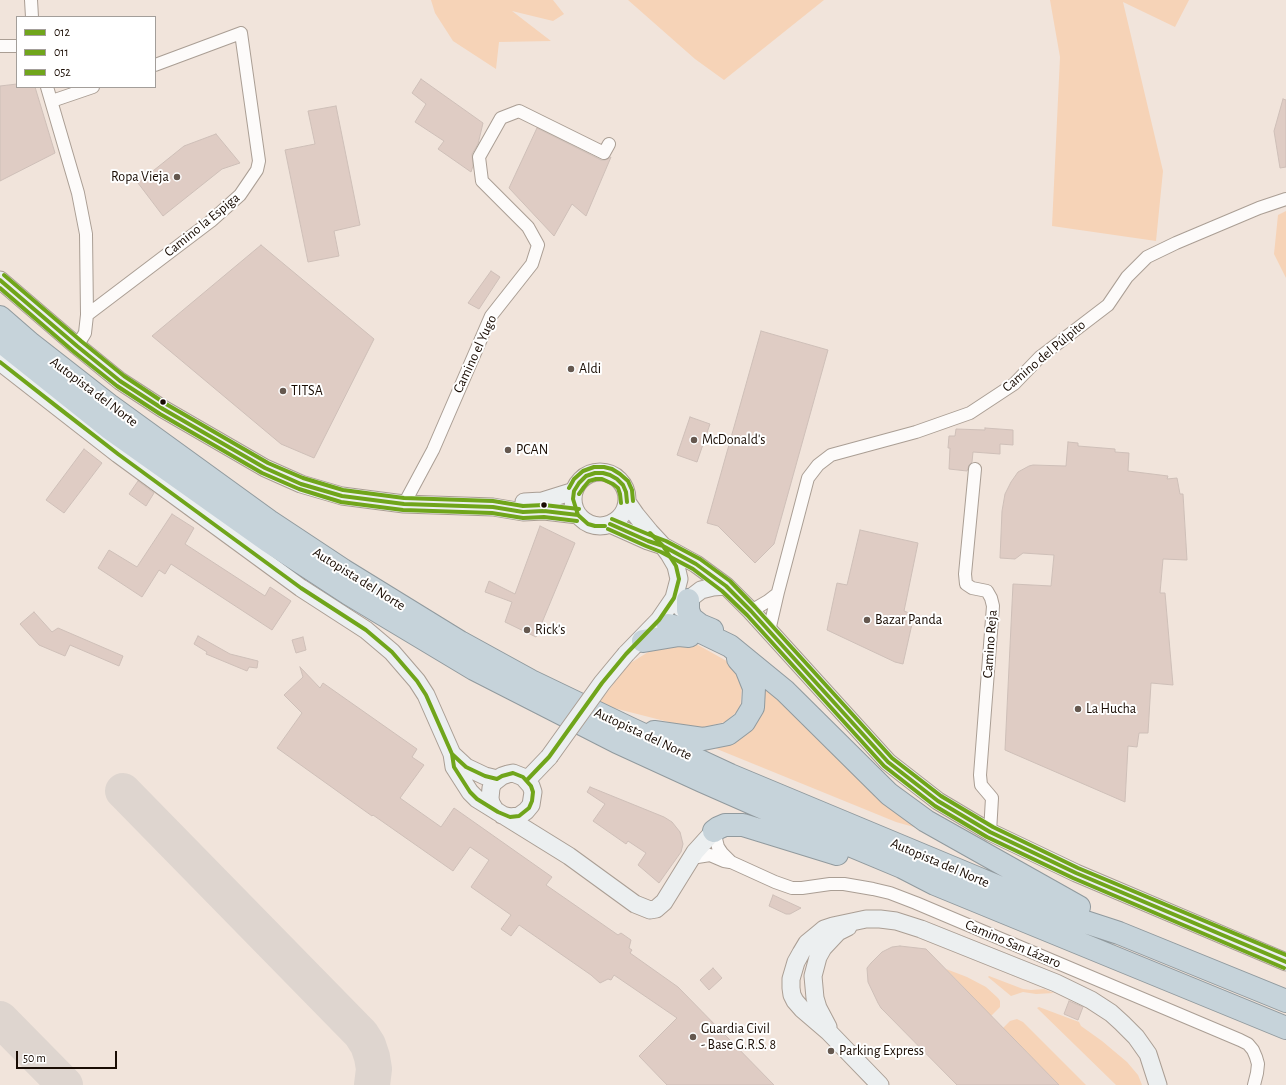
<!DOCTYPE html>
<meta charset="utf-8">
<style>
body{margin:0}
#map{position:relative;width:1286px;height:1085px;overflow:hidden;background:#f1e4db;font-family:"Alegreya Sans",sans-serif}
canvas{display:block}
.legend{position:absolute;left:16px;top:16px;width:140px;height:72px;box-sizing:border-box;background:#fff;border:1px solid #a39e9a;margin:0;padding:5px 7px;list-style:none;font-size:12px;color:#190c03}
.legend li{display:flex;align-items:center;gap:8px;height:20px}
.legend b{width:20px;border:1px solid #a39e9a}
.scale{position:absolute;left:16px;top:1051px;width:101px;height:18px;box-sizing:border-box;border:2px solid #190c03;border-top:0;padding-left:5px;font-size:12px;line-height:14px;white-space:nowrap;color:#190c03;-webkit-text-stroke:3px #fff;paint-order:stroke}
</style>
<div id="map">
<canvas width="1286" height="1085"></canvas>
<ul class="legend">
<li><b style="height:5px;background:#70a51b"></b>012</li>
<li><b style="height:5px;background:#70a51b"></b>011</li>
<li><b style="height:5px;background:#70a51b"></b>052</li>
</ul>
<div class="scale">50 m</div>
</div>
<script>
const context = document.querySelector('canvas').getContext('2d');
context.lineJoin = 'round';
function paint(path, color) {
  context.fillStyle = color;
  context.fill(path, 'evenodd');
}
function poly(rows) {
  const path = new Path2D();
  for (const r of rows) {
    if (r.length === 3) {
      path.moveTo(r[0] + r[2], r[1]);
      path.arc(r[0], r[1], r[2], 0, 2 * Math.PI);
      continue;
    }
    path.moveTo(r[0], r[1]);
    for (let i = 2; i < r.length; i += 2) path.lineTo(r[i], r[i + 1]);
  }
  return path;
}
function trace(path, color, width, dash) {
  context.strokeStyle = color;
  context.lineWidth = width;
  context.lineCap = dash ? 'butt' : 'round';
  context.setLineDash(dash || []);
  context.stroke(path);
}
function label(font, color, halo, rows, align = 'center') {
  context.font = font + ' "Alegreya Sans",sans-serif';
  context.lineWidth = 4;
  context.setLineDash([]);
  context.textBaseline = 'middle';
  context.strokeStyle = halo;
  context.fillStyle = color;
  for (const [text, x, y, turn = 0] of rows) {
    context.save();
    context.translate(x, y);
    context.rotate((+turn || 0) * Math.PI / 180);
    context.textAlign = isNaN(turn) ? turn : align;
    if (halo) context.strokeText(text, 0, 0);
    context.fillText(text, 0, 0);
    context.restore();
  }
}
paint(poly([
 [431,0,553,0,564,14,553,21,512,11,551,41,499,42,496,69,453,41,435,13],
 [628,0,824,0,724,80,695,59],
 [1050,0,1189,0,1175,27,1123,2,1163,171,1156,241,1052,226,1060,57],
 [1286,211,1286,278,1274,254,1278,215],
 [676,641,698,645,732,664,742,685,740,709,725,722,696,729,598,704,629,664,653,649],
 [760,680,928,831,896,822,712,747,740,739,753,723],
 [946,969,967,977,986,987,998,998,1000,1001,1000,1007,991,1016],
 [989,976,1023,989,1031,990,1044,989,1054,993,1036,994,1023,992,1011,996,988,977],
 [1039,1007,1079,1022,1081,1026,1102,1041,1127,1062,1138,1075,1142,1085,1116,1085,1037,1008],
 [1017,1019,1023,1022,1086,1085,1059,1085,1003,1028,1010,1021]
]), '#f6d3b7');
trace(poly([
 [123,791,361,1034,368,1045,372,1057,374,1069,372,1085],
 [0,1019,65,1085]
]), '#ded5cf', 36);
const building = poly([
 [421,79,483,123,478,144,472,154,473,166,471,172,438,149,444,141,415,122,426,104,412,93,421,79],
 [17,84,17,87,35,87,55,153,0,181,0,86,17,84],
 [1283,99,1286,100,1286,167,1280,168,1274,131,1283,99],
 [336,106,360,225,334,231,339,256,308,262,285,150,315,144,308,111,336,106],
 [537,128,601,160,605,160,611,157,586,216,572,204,554,236,509,188,537,128],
 [216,134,240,163,222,169,163,216,138,183,184,146,216,134],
 [261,245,374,339,314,458,281,444,152,336,261,245],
 [491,271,500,277,479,309,468,303,491,271],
 [761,331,828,350,774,544,755,563,718,526,707,523,761,331],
 [690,417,710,424,697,462,677,455,690,417],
 [985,428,1013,430,1013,445,1000,444,1000,454,973,452,972,462,969,465,967,471,949,469,950,448,948,448,949,436,955,436,956,429,985,430,985,428],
 [1068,442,1078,443,1078,446,1115,449,1115,452,1129,453,1128,471,1168,476,1167,479,1177,478,1180,494,1183,494,1187,560,1163,559,1160,593,1165,593,1173,685,1151,683,1148,733,1139,733,1137,747,1128,746,1125,802,1005,750,1013,584,1051,586,1054,555,1023,553,1015,559,1000,558,1002,511,1005,494,1011,482,1018,472,1029,466,1033,465,1066,466,1068,442],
 [84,449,102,463,64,513,46,500,84,449],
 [138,481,154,493,146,506,129,494,138,481],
 [172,514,194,528,185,544,265,596,270,587,291,601,272,630,171,564,165,574,159,570,142,597,98,568,109,550,137,567,172,514],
 [540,526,575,543,536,637,505,622,512,602,485,592,489,581,515,594,540,526],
 [860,530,918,543,904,611,914,615,903,664,895,662,827,630,837,583,847,585,860,530],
 [34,612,52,632,58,628,123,656,119,666,70,645,65,656,39,645,20,624,34,612],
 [198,636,230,654,258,661,257,668,249,667,247,671,206,654,207,652,194,644,198,636],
 [303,637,306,650,296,653,292,640,303,637],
 [300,667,320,688,323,683,417,749,412,757,424,765,400,798,441,827,454,808,552,877,546,885,618,935,621,933,631,940,629,948,632,950,630,953,678,987,774,1085,667,1085,639,1056,677,1018,614,975,611,980,608,979,600,983,591,975,519,925,511,936,501,929,511,915,471,887,489,860,470,847,453,871,373,815,372,816,277,748,302,713,284,695,303,677,300,667],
 [590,787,664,817,672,822,680,832,683,844,681,852,659,883,638,865,646,853,628,841,626,844,593,821,605,804,587,792,590,787],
 [773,895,801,908,790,914,786,914,769,906,773,895],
 [900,946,926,949,1059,1085,957,1085,881,1008,878,1003,868,982,867,968,871,963,882,952,892,947,900,946],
 [713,968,722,978,709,990,700,980,713,968],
 [1069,1001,1083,1007,1078,1020,1064,1014,1069,1001]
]);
paint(building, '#dfccc4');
trace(building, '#cebfb8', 1);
const minor = poly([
 [31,0,32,17],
 [0,46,17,46],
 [47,87,78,193,86,234,87,315,85,333,77,346],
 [52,101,93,87],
 [87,315,211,221,240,195,257,170,259,161,241,33,155,65],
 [975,469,965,574,966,584,972,588,987,591,991,598,993,606,980,775,981,785,992,798,990,832],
 [404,504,433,450,491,316,532,264,538,245,528,227,482,181,479,157,501,118,519,111,604,153,609,144],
 [751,611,768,601,777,594],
 [769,631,778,592,808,478,818,465,831,455,916,432,970,413,1014,384,1040,357,1108,305,1127,277,1147,257,1176,243,1259,208,1286,199],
 [714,831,718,847,722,853,731,862,775,882,792,888,802,888,830,884,844,884,873,889,890,893,916,903,1240,1040,1248,1044,1253,1050,1256,1057,1258,1064,1257,1073,1254,1085],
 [691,858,710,855,724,861,730,862]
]);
const secondary = poly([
 [0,280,77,346,120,381,163,409,265,468,301,484,342,496,404,504,493,507,523,512,544,511,578,515],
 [0,362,118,454,301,588,366,630,392,652,417,681,426,695,452,754,454,767,470,792,477,799,498,812],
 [600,499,27],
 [524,502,542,501,574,491],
 [610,524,648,541,663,546,696,564,726,586,751,611,888,762,938,801,990,832,1076,873,1286,962],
 [681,608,688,600,701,590,713,587,726,586],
 [626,654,659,620,674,598,679,579,676,566,669,554,663,546,650,532,636,515,627,502],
 [452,754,466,767,485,776,497,779],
 [527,780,549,757],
 [502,815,510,817,519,816,526,811,531,805,533,792,531,786,523,777,513,773,508,774,502,776,493,783,491,788,490,798,491,803,495,810,498,812,569,856,635,904,650,910,656,909,664,902,695,852,714,831],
 [822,1025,880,1085],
 [828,1027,818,1008,815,998,813,976,818,957,823,948,838,932,848,927],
 [830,1033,802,1009,795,1001,792,995,791,988,791,979,796,962,801,953,807,943,818,934,824,929,833,926,866,919,880,919,896,921,921,929,1056,983,1091,1000,1111,1013,1122,1023,1136,1037,1148,1054,1158,1085]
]);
const motorway = poly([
 [0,317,31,344,109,405,269,521,343,570,460,642,531,681,629,728,730,775,1073,918,1119,933,1286,1001],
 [0,341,109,428,268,541,349,594,474,669,617,742,702,781,811,829,902,867,935,884,1286,1028],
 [688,600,688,610,691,618,700,625,712,630],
 [668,625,699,631,730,646,785,691,889,794,926,821,1079,907],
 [643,641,679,635,689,636],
 [654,732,703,739,728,734,744,722,753,707,754,688,746,668,738,659],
 [714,831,718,828,725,825,743,825,837,854]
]);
trace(minor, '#aa9e94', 14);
trace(secondary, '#aa9e94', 19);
trace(motorway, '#919a9e', 24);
trace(minor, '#fdfbfa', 12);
trace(secondary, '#eceff0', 17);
trace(motorway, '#c6d3da', 22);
const secondaryBridge = poly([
 [549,757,602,683,626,654]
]);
trace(secondaryBridge, '#aa9e94', 19, []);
trace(secondaryBridge, '#eceff0', 17);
trace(poly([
 [0,280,77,346,120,381,163,409,265,468,301,484,342,496,404,504,493,507,523,512,544,511,578,515],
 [0,362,118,454,61,410,0,362],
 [118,454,301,588,366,630,392,652,417,681,426,695,452,754],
 [610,524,648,541,663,546,696,564,726,586,751,611,888,762,938,801,990,832,1076,873,1286,962],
 [605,526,595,526,588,524,578,515,573,499,574,491,579,483,586,476,595,473,603,473,610,475,617,479,623,485,626,492,627,502],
 [452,754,466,767,485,776,497,779,502,776,513,773,523,777,531,786,533,792,532,801,529,808,519,816,510,817,498,812,477,799,470,792,454,767,452,754],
 [527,780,549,757,602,683,626,654,659,620,674,598,679,579,676,566,663,546,650,533]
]), '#70a51b', 4);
trace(poly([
 [0,288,73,351,117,386,160,414,262,473,299,489,341,502,403,510,492,513,523,518,544,517,577,521],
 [579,494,584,487,589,481,596,479,602,479,613,484,618,488,620,494,621,503],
 [608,529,646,546,661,552,693,569,722,591,747,615,884,766,935,806,987,837,1073,878,1284,968]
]), '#70a51b', 4);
trace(poly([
 [4,275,81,341,124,376,166,404,268,463,303,478,343,490,404,498,493,501,523,506,544,505,579,509],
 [569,488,574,479,583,471,594,467,604,467,612,469,620,474,628,481,632,490,633,501],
 [612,519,650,535,666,541,700,559,730,581,755,607,892,758,941,796,993,827,1078,868,1286,955]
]), '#70a51b', 4);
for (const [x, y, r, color] of [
 [177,177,4,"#65584f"],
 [571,369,4,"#65584f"],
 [283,391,4,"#65584f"],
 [163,402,3.5,"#190c03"],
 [694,440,4,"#65584f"],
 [508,450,4,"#65584f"],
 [544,505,3.5,"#190c03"],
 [867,620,4,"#65584f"],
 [527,630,4,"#65584f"],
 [1078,709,4,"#65584f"],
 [693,1037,4,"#65584f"],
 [831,1051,4,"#65584f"]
]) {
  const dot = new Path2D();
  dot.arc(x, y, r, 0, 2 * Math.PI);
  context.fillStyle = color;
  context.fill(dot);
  trace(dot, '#fff', 1.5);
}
label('14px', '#190c03', '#fff', [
 ["Ropa Vieja",169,177,"right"],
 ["Aldi",579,369],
 ["TITSA",291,391],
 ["McDonald's",702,440],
 ["PCAN",516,450],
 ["Bazar Panda",875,620],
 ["Rick's",535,630],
 ["La Hucha",1086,709],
 ["Guardia Civil",701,1029],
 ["- Base G.R.S. 8",701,1045],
 ["Parking Express",839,1051]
], 'left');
label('14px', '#190c03', '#fff', [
 ["Camino la Espiga",202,225,-39],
 ["Camino el Yugo",475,354,-65],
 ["Camino del Púlpito",1044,356,-40],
 ["Autopista del Norte",94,392,37],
 ["Autopista del Norte",359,579,32],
 ["Camino Reja",990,644,-86],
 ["Autopista del Norte",643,734,25],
 ["Autopista del Norte",940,863,23],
 ["Camino San Lázaro",1013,944,23]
]);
</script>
